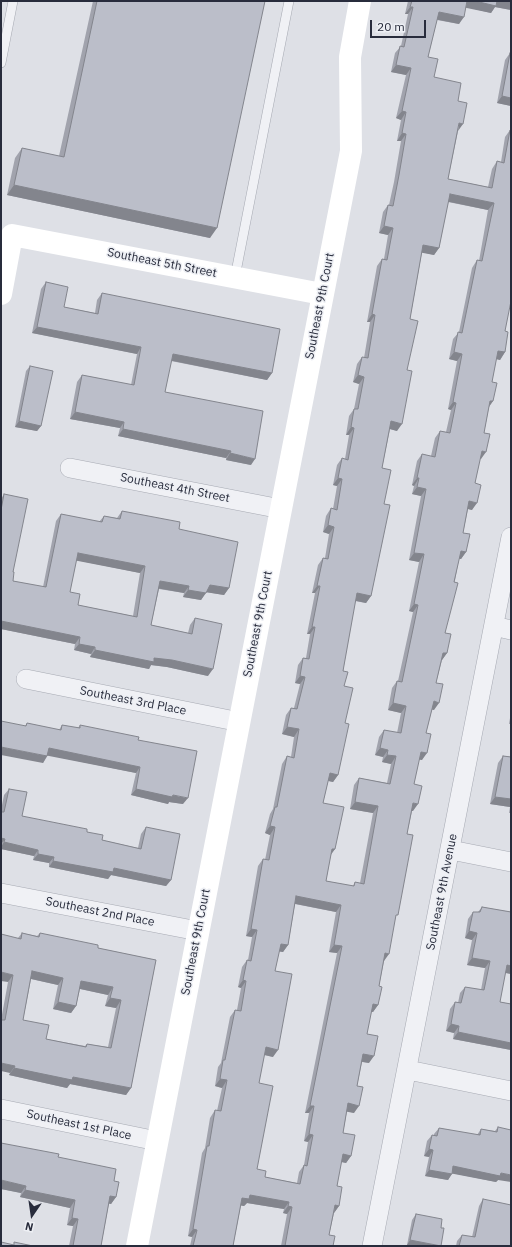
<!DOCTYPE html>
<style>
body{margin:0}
#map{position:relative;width:512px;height:1247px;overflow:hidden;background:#dee0e6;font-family:"IBM Plex Sans",sans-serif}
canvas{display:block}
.frame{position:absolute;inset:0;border:2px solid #282c3c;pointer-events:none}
.north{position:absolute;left:12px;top:1195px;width:40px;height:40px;-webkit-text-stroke:3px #edeff4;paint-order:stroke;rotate:193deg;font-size:11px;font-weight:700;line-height:16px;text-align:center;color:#282c3c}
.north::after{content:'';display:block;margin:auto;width:14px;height:18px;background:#282c3c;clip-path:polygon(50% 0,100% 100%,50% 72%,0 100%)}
.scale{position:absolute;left:370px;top:20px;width:56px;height:18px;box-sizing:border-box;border:2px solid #282c3c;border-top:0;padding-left:5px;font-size:12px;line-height:14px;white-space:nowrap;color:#282c3c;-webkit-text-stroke:3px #edeff4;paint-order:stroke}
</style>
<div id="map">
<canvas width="512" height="1247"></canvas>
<div class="frame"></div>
<div class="north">N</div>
<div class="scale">20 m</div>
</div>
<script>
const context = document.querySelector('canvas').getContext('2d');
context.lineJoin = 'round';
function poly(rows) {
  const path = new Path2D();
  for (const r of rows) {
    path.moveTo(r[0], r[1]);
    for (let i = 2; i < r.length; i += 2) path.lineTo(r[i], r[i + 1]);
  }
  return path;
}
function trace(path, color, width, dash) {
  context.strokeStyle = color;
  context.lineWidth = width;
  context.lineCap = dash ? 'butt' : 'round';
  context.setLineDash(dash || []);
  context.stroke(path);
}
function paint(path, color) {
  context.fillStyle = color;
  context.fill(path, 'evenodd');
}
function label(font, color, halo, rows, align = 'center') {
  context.font = font + ' "IBM Plex Sans",sans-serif';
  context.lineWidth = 3;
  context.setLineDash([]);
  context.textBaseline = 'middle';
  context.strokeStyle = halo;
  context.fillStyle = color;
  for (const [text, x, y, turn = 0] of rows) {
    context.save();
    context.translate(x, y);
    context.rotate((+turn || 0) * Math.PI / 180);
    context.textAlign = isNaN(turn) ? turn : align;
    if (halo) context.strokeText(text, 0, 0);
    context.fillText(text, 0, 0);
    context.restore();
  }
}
const lane = poly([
 [1,63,13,1],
 [235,277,289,1]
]);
const street = poly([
 [70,468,281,509],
 [494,626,511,630],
 [26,679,240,722],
 [451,850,511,862],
 [1,893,198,931],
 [408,1070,511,1091],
 [1,1109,157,1141],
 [372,1246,511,537]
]);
trace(lane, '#a7aab3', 10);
trace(street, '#a7aab3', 20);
trace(lane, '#f0f1f5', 9);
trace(street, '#f0f1f5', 19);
trace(poly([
 [1,294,12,235,322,294],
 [137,1246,351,151,350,57,360,1]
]), '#fff', 22);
paint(poly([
 [93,1,265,1,210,238,7,195,15,158,22,148,59,156],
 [408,1,511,1,511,10,495,7,491,13,466,7,459,24,437,20,428,57,434,77,458,101,458,131,448,179,488,187,492,169,497,161,501,162,505,137,510,130,509,308,505,331,505,352,500,360,496,359,492,382,493,401,489,407,484,433,481,459,480,459,475,483,472,510,468,509,463,533,466,552,461,559,459,559,445,633,447,653,442,660,436,683,434,710,432,709,426,733,422,760,419,759,414,784,413,811,412,811,407,834,395,920,384,961,379,986,378,1005,373,1012,371,1012,367,1034,369,1063,362,1062,357,1086,354,1113,347,1111,343,1133,351,1156,346,1163,341,1162,337,1186,339,1206,334,1213,329,1235,333,1246,281,1246,287,1214,283,1213,284,1209,247,1203,244,1206,241,1205,233,1246,190,1246,192,1237,188,1236,202,1153,205,1148,210,1118,215,1110,217,1111,222,1088,215,1086,218,1067,221,1063,230,1017,235,1010,237,1010,241,988,238,987,242,967,247,960,248,960,252,937,246,936,258,866,263,859,265,860,270,835,265,833,270,814,273,809,282,764,287,756,291,757,294,737,282,734,286,715,291,708,294,708,300,684,295,683,298,665,303,658,306,658,310,634,307,634,315,593,312,593,318,565,323,558,325,558,329,534,323,532,326,516,331,508,333,509,337,486,333,485,337,465,342,458,345,459,349,435,346,435,349,416,354,409,359,384,353,382,357,364,362,357,364,358,370,322,367,322,377,266,382,259,384,259,388,235,379,233,383,212,388,205,389,205,394,182,401,141,397,141,401,120,396,118,406,75,391,72,395,53,401,46,408,14,405,14],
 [448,202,488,210,479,261,477,260,472,268,459,332,453,339,449,359,457,361,448,409,451,410,446,432,440,431,435,438,431,456,422,454,417,461,412,485,414,486,412,494,421,496,409,560,419,562,409,611,413,612,398,681,397,681,392,688,388,710,401,713,397,733,384,730,379,737,375,755,383,757,382,762,391,764,387,783,359,778,354,785,350,809,373,813,360,883,355,882,353,886,326,881,331,854,335,849,323,803,328,781,333,782,338,775,345,723,344,686,343,671,355,601,366,603,371,596,384,504,382,468,390,429,397,431,407,370,410,319,422,252,434,255,439,248],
 [295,904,336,912,329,952,337,953,305,1113,309,1113,304,1141,308,1142,304,1165,299,1172,297,1183,265,1177,257,1169,259,1083,264,1055,273,1057,275,971,279,951,283,952,288,945],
 [510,53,511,53,511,106,497,103,505,60],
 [46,282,64,307,95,313,97,300,102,293,272,373,267,380,171,361,165,392,251,465,226,460,226,458,118,436,120,428,70,419,77,382,82,375,131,385,137,354,32,333,41,289],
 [30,366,41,426,37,431,15,427,26,371],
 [4,494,13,572,13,581,43,587,56,521,61,514,99,522,104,516,117,518,122,511,179,529,229,588,224,595,206,592,201,600,183,597,184,593,159,589,151,625,188,633,190,625,195,618,208,676,167,667,151,665,149,669,90,657,91,654,74,650,75,644,1,629,1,499],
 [76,560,140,573,133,616,78,605,70,592],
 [511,712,511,724,509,724],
 [27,723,59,730,62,725,78,728,80,725,138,740,183,804,169,802,168,804,131,795,136,773,48,755,43,763,25,726],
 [503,756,511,757,511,813,509,813,510,807,490,804,498,763],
 [9,789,22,816,87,832,102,840,138,848,141,834,146,827,171,880,166,886,111,875,108,879,49,867,49,863,33,860,34,856,1,849,1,810,4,795],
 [482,907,511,912,511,974,505,973,500,1002,511,1004,511,1050,453,1039,454,1033,446,1031,450,1009,455,1002,458,1003,460,993,465,987,481,990,485,968,467,965,472,940,465,938,468,919,473,912,478,912],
 [22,933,37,936,40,933,98,948,156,960,131,1088,126,1095,70,1084,67,1088,9,1075,10,1073,1,1020,8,982,18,938],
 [31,979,58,985,53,1009,71,1013,76,1006,80,989,108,995,105,1006,116,1008,108,1047,87,1044,85,1046,46,1039,23,1020],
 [498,1127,498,1180,496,1182,452,1173,448,1180,425,1176,429,1157,424,1156,427,1141,432,1135,434,1135,434,1134,439,1128,477,1135,481,1129,495,1131],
 [58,1157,114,1181,116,1197,111,1204,109,1203,101,1246,69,1246,73,1226,67,1225,70,1208,20,1197,21,1193,1,1189],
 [483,1199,511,1246,456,1246,457,1241,462,1235,472,1237,479,1206],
 [416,1214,441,1228,440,1246,410,1246,407,1245,412,1220]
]), '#a1a3ad');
paint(poly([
 [466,1,505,1,511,2,511,10,495,7,491,13,462,7],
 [410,7,413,7,408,14,405,14],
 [439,12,464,17,459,24,434,19],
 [396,65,411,68,406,75,391,72],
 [502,96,511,98,511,106,497,103],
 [402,111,406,112,401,120,396,118],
 [459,123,463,124,458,131],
 [402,133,406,134,401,141,397,141],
 [14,185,217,228,210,238,7,195],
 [450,194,494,203,488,210,445,201],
 [384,226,393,228,388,235,379,233],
 [423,245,439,248,434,255,418,252],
 [372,314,375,315,370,322,367,322],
 [37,327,141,347,137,354,32,333],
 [498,351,505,352,500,360,493,358],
 [454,352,462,354,457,361,449,359],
 [173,354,272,373,267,380,168,360],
 [358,375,364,377,359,384,353,382],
 [490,401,493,401,488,408],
 [453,402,456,403,451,410,448,409],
 [75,412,124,422,120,428,70,419],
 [19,421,41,426,37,431,15,427],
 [391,421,402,424,397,431,386,428],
 [351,427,354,428,349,435,346,435],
 [123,429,231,451,226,458,118,436],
 [482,451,486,452,481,459,477,458],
 [230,453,255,459,251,465,226,460],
 [338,478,342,479,337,486,333,485],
 [417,478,419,478,414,486,412,485],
 [417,487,426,489,421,496,412,494],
 [469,501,477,503,472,510,464,508],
 [328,525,334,527,329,534,323,532],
 [461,551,466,552,461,559,456,558],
 [78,553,145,566,140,573,73,560],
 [414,553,424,554,419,562,409,560],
 [160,581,189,586,184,593,156,588],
 [210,585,229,588,224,595,205,592],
 [317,586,320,586,315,593,312,593],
 [188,590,206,593,201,600,183,597],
 [357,593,371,596,366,603,352,600],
 [414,604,418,605,413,612,409,611],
 [1,621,80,637,75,644,1,629],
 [312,627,315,627,310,634,307,634],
 [79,644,95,647,91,654,74,650],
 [95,650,172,660,213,669,208,676,167,667,151,665,149,669,90,657],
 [443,653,447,653,442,660,438,660],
 [300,676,305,677,300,684,295,683],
 [434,701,439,703,434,710,429,709],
 [393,703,406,706,401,713,388,710],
 [287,727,299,729,294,737,282,734],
 [1,747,47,756,43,763,1,755],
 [49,748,140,767,136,773,44,755],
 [380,748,388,750,383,757,375,755],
 [421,752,427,753,422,760,416,759],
 [387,755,396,756,391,764,382,762],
 [330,773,338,775,333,782,325,780],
 [136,789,188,798,183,804,169,802,168,804,131,795],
 [495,797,511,799,511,806,510,807,490,804],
 [355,802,378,806,373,813,350,809],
 [413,803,418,804,413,811,408,810],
 [270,826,275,827,270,835,265,833],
 [1,838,5,839,1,844],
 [4,842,38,850,34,856,1,849,1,847],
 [332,849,335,849,330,856],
 [38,854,54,857,49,863,33,860],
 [53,861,114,868,171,880,166,886,111,875,108,879,49,867],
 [296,896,341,905,336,912,291,903],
 [251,929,257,930,252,937,246,936],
 [469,931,477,933,472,940,465,938],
 [281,944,288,945,283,952,276,951],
 [334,945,342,946,337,953,329,952],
 [385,953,389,954,384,961,380,960],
 [472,958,490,961,485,968,467,965],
 [507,965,511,966,511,974,502,972],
 [32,971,63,978,58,985,27,978],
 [1,972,13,975,8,982,1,981],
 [243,980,246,981,241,988,238,987],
 [81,981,113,987,108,995,76,988],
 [110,998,121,1000,116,1008,105,1006],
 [58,1002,76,1006,71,1013,53,1009],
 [373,1004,378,1005,373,1012,368,1011],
 [451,1024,459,1026,454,1033,446,1031],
 [458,1032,511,1043,511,1050,453,1039],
 [266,1047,278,1050,273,1057,261,1054],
 [363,1054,374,1056,369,1063,358,1061],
 [1,1063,15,1066,10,1073,1,1071],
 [14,1068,73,1077,131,1088,126,1095,70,1084,67,1088,9,1075],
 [220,1079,227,1080,222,1088,215,1086],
 [348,1103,359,1106,354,1113,343,1111],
 [310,1106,314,1106,309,1113,305,1113],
 [309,1134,313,1135,308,1142,304,1141],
 [429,1149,433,1150,429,1157,424,1156],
 [343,1154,351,1156,346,1163,338,1161],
 [453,1166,501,1173,511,1175,511,1182,498,1180,496,1182,449,1173],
 [429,1170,452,1174,448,1180,425,1176],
 [1,1180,26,1186,21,1193,1,1189],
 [25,1190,75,1200,70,1208,20,1197],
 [250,1195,289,1202,284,1209,247,1203,244,1206,237,1205,242,1198],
 [110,1196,116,1197,111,1204,105,1203],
 [335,1205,339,1206,334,1213],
 [288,1206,292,1207,287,1214,283,1213],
 [72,1218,78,1219,73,1226,67,1225],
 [193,1229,197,1230,192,1237,188,1236],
 [410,1240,440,1246,410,1246,407,1245]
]), '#83858d');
const building = poly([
 [97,1,265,1,217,228,14,185,22,148,64,157,97,1],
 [412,1,467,1,464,17,439,12,428,57,438,59,434,77,461,83,458,101,467,103,463,124,459,123,448,179,492,188,497,161,504,163,510,130,511,130,511,301,505,331,508,332,505,352,498,351,492,382,497,383,493,401,490,401,484,433,490,434,486,452,482,451,475,483,481,485,477,503,469,501,463,533,470,534,466,552,461,551,454,582,458,583,445,633,451,634,447,653,443,653,436,683,443,684,439,703,434,701,426,733,431,734,427,753,421,752,414,784,422,786,418,804,413,803,407,834,413,835,398,915,396,915,389,954,385,953,379,986,382,987,378,1005,373,1004,367,1034,378,1036,374,1056,363,1054,357,1086,363,1087,359,1106,348,1103,343,1133,355,1135,351,1156,343,1154,337,1186,342,1187,339,1206,335,1205,329,1235,335,1236,333,1246,285,1246,292,1207,288,1206,289,1202,250,1195,249,1199,242,1198,233,1246,193,1246,197,1230,193,1229,207,1146,209,1146,215,1110,221,1111,227,1080,220,1079,223,1060,225,1060,235,1010,241,1011,246,981,243,980,247,960,251,961,257,930,251,929,263,859,269,860,275,827,270,826,275,807,277,807,287,756,294,758,299,729,287,727,291,708,297,709,305,677,300,676,303,658,309,659,315,627,312,627,320,586,317,586,323,558,328,559,334,527,328,525,331,508,337,510,342,479,338,478,342,458,348,460,354,428,351,427,354,409,358,409,364,377,358,375,362,357,368,358,375,315,372,314,382,259,387,260,393,228,384,226,388,205,393,206,399,175,406,134,402,133,406,112,402,111,411,68,396,65,400,46,404,47,413,7,410,7,412,1],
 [450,194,494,203,482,261,477,260,462,333,458,332,454,352,462,354,453,402,456,403,450,433,440,431,435,457,422,454,417,478,419,478,417,487,426,489,414,553,424,554,414,604,418,605,402,682,397,681,393,703,406,706,401,733,384,730,380,748,388,750,387,755,396,756,390,784,359,778,355,802,378,806,364,884,355,882,354,886,326,881,332,849,335,849,344,807,323,803,330,773,338,775,349,724,345,723,353,688,344,686,348,672,343,671,357,593,371,596,390,505,384,504,391,470,382,468,391,421,402,424,412,371,407,370,418,321,410,319,423,245,439,248,450,194],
 [296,896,341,905,334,945,342,946,310,1106,314,1106,309,1134,313,1135,307,1166,304,1165,300,1184,265,1177,266,1171,257,1169,273,1086,259,1083,266,1047,278,1050,292,974,275,971,281,944,288,945,296,896],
 [475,1,497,1,496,6,475,1],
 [510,53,511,53,511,98,502,96,510,53],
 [46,282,68,287,64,307,98,314,102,293,280,329,272,373,173,354,165,392,263,411,255,459,230,453,231,451,123,429,124,422,75,412,82,375,134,385,141,347,37,327,46,282],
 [30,366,53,371,41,426,19,421,30,366],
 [4,494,28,499,13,572,14,572,13,581,46,587,61,514,102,522,104,516,120,519,122,511,180,522,179,529,238,542,229,588,210,585,206,593,188,590,189,586,160,581,151,625,192,634,195,618,222,624,213,669,172,660,154,658,154,662,95,650,95,647,79,644,80,637,1,621,1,510,4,494],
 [78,553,145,566,137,617,78,605,80,594,70,592,78,553],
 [1,721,26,726,27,723,61,730,62,725,80,728,80,725,139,737,138,740,197,751,188,798,173,795,172,797,136,789,140,767,49,748,47,756,1,747,1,721],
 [503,756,511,757,511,799,495,797,503,756],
 [9,789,27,792,22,816,87,829,87,832,103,835,102,840,141,849,146,827,180,834,171,880,114,868,113,872,53,861,54,857,38,854,38,850,4,842,5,839,1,838,1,812,4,812,9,789],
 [482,907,511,912,511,966,507,965,500,1002,511,1004,511,1043,458,1032,459,1026,451,1024,455,1002,461,1003,465,987,484,990,490,961,472,958,477,933,469,931,473,912,480,912,482,907],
 [22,933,39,937,40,933,98,945,98,948,156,960,131,1088,73,1077,72,1080,14,1068,15,1066,1,1063,1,1020,5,1020,13,975,1,972,1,934,21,939,22,933],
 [32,971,63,978,58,1002,76,1006,81,981,113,987,110,998,121,1000,111,1048,87,1044,86,1047,46,1039,49,1025,23,1020,32,971],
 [498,1127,511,1130,511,1175,501,1173,500,1176,453,1166,452,1174,429,1170,433,1150,429,1149,432,1135,437,1136,439,1128,480,1135,481,1129,497,1132,498,1127],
 [1,1143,59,1154,58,1157,116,1169,114,1181,119,1182,116,1197,110,1196,101,1246,73,1246,78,1219,72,1218,75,1200,25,1190,26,1186,1,1180,1,1143],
 [483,1199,511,1205,511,1246,459,1246,462,1235,475,1237,483,1199],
 [416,1214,442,1219,441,1228,444,1228,441,1246,410,1240,416,1214],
 [1,1242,14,1245,14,1242,33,1246,1,1246,1,1242]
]);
paint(building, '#bbbec9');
trace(building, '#83858d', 1);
label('12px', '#282c3c', '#edeff4', [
 ["Southeast 5th Street",162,263,11],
 ["Southeast 9th Court",320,306,-79],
 ["Southeast 4th Street",175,488,11],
 ["Southeast 9th Court",258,624,-79],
 ["Southeast 3rd Place",133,701,11],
 ["Southeast 9th Avenue",442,892,-79],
 ["Southeast 2nd Place",100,912,11],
 ["Southeast 9th Court",196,942,-79],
 ["Southeast 1st Place",79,1125,12]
]);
</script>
